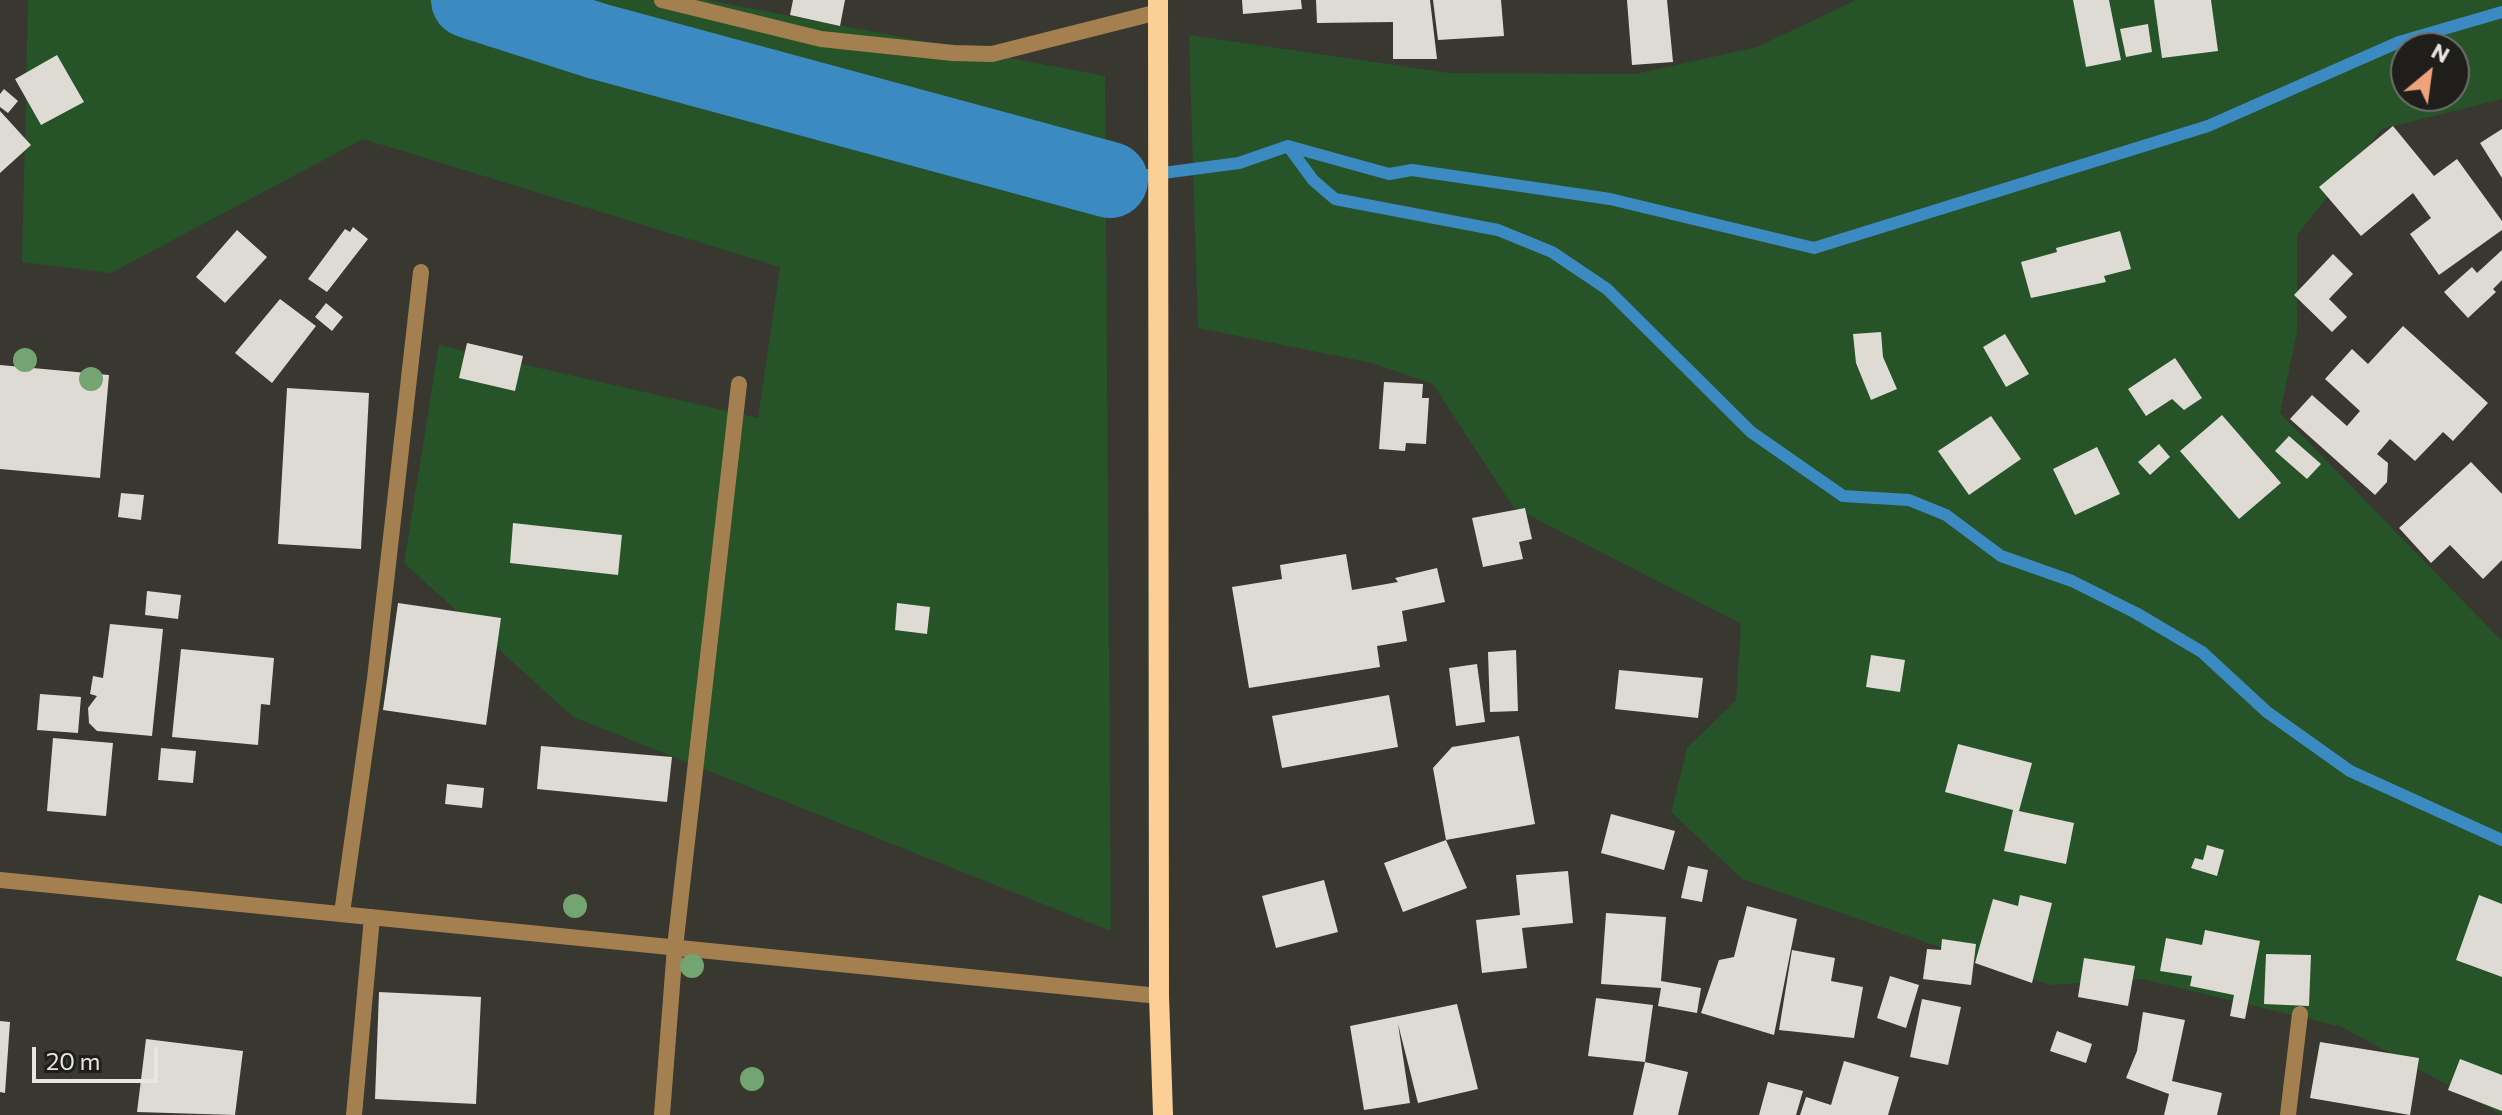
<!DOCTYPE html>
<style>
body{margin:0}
#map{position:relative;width:2502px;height:1115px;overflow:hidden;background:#383730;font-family:Commissioner,sans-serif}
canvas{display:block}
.north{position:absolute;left:2390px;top:32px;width:80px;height:80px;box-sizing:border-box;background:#1f1e1b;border:2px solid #6f6e6b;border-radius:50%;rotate:29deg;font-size:22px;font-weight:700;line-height:32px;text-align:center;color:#e7e6e2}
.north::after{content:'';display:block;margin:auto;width:28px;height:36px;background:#f0a27b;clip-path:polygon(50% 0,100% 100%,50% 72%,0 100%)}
.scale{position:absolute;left:32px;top:1047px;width:126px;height:36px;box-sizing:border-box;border:4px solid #e7e6e2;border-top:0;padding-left:10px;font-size:24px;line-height:28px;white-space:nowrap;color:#e7e6e2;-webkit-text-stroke:6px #1f1e1b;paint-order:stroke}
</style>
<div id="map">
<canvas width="2502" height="1115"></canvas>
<div class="north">N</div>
<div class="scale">20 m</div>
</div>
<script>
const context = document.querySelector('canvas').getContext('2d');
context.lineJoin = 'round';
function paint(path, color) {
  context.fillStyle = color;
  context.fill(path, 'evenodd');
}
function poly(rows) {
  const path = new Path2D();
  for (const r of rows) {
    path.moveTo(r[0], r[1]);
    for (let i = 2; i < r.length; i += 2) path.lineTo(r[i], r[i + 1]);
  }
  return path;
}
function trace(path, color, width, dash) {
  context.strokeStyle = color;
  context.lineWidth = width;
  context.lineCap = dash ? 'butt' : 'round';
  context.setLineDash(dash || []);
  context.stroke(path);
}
paint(poly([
 [28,0,707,0,1105,76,1111,931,573,717,404,563,439,345,758,418,780,267,363,139,111,273,22,262],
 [1856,0,2502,0,2502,99,2382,129,2297,235,2297,332,2280,413,2502,641,2502,1115,2342,1027,2142,979,2050,985,1742,879,1671,812,1687,748,1736,700,1741,624,1513,507,1433,384,1372,363,1198,328,1189,35,1449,73,1635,74,1757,47],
 [2406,48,2454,48,2454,96,2406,96]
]), '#265327');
trace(poly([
 [1288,146,1313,180,1335,199,1498,230,1552,252,1607,289,1751,432,1843,496,1909,500,1946,515,2001,556,2072,581,2136,613,2202,652,2267,712,2350,771,2502,840],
 [1110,180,1239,163,1288,146,1389,174,1412,170,1610,199,1814,248,2208,126,2399,42,2502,12]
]), '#3b8ac1', 12);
trace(poly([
 [469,0,597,41,1110,180]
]), '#3b8ac1', 76);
paint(poly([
 [793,0,845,0,840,26,790,15],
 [1242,0,1301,0,1302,9,1243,14],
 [1316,0,1430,0,1437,59,1393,59,1393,22,1317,23],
 [1433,0,1501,0,1504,36,1438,40],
 [1627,0,1667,0,1673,62,1632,65],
 [2073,0,2109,0,2121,60,2086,67],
 [2154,0,2211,0,2218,51,2162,58],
 [2148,24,2152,52,2126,57,2120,29],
 [57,55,84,102,41,125,15,79],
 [4,89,18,101,8,113,0,107,0,94],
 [0,111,31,145,0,173],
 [2393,126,2434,176,2457,159,2502,221,2502,230,2439,275,2410,234,2431,218,2413,193,2361,236,2319,187],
 [2502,129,2502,178,2480,143],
 [353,227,368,239,327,292,308,279,345,229,350,232],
 [237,230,267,257,225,303,196,277],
 [2120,231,2131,269,2104,276,2106,282,2031,298,2021,262,2057,252,2056,248],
 [2502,250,2502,280,2493,289,2496,292,2468,318,2444,292,2472,267,2477,273],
 [2333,254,2353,274,2329,299,2347,317,2332,332,2294,295],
 [280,299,316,326,272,383,235,353],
 [326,303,343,317,332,331,315,317],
 [2403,326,2488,403,2453,441,2443,432,2415,461,2390,439,2377,454,2388,463,2387,482,2375,495,2290,419,2312,395,2347,426,2360,411,2325,379,2352,349,2368,364],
 [1881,332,1883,357,1897,389,1871,400,1856,363,1853,334],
 [2005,334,2029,374,2006,387,1983,347],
 [467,343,523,356,515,391,459,378],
 [2175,358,2202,398,2184,410,2172,399,2146,416,2128,389],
 [0,365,109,375,100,478,0,469],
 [1384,382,1423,384,1422,398,1429,398,1426,444,1406,443,1405,451,1379,449],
 [287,388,369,393,361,549,278,544],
 [2222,415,2281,483,2239,519,2180,451],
 [1991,416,2021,459,1969,495,1938,451],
 [2289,436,2321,464,2307,479,2275,451],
 [2159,444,2170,457,2150,475,2138,462],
 [2097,447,2120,494,2075,515,2053,469],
 [2471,462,2502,494,2502,560,2483,579,2450,545,2431,563,2399,528],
 [121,493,144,495,141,520,118,517],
 [1525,508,1532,539,1519,542,1523,559,1483,567,1472,518],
 [513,523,622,535,618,575,510,563],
 [1346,554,1352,590,1398,582,1395,578,1437,568,1445,602,1402,611,1407,641,1377,646,1380,667,1249,688,1232,587,1282,579,1280,565],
 [147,591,181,595,178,619,145,615],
 [398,603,501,618,486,725,383,710],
 [897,603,930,607,927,634,895,630],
 [110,624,163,629,152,736,97,731,89,723,88,708,97,696,90,694,93,676,103,678],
 [181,649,274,658,270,705,261,704,258,745,172,737],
 [1516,650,1518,711,1490,712,1488,652],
 [1871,655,1905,660,1900,692,1866,687],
 [1477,664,1485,722,1456,726,1449,668],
 [1619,670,1703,678,1698,718,1615,709],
 [40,694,81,697,78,733,37,730],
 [1389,695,1398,747,1282,768,1272,716],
 [1519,736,1535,824,1446,840,1433,768,1452,747],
 [53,738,113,743,106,816,47,811],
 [1958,744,2032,763,2019,811,2074,823,2066,864,2004,851,2013,810,1945,792],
 [541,746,672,757,667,802,537,789],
 [161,748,196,751,193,783,158,780],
 [447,784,484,788,482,808,445,804],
 [1611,814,1675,831,1664,870,1601,853],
 [1446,840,1467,888,1403,912,1384,863],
 [2207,845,2224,850,2217,876,2191,868,2195,858,2203,860],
 [1688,866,1708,870,1702,902,1681,898],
 [1568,871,1573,923,1522,928,1527,968,1482,973,1476,920,1520,915,1516,875],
 [1324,880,1338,932,1276,948,1262,896],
 [2020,895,2052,903,2032,983,1975,963,1993,899,2018,906],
 [2479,895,2502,904,2502,977,2456,960],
 [1747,906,1797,919,1774,1035,1701,1013,1719,960,1734,957],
 [1606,913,1666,917,1661,981,1701,988,1697,1013,1658,1006,1661,988,1601,984],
 [2205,930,2260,941,2245,1019,2230,1016,2234,995,2190,986,2192,976,2160,971,2166,938,2202,945],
 [1942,939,1976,944,1971,985,1923,979,1927,949,1941,950],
 [1792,950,1835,958,1831,981,1863,987,1854,1038,1779,1030],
 [2266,954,2311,955,2309,1006,2264,1004],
 [2084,958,2135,966,2128,1006,2078,997],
 [1890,976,1919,985,1906,1028,1877,1018],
 [379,992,481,997,476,1104,375,1099],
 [1596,998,1653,1005,1645,1062,1588,1056],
 [1922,999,1961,1007,1948,1065,1910,1057],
 [1457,1004,1478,1089,1418,1103,1398,1024,1410,1103,1364,1110,1350,1026],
 [2143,1012,2185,1020,2172,1081,2222,1093,2217,1115,2164,1115,2169,1094,2126,1078,2137,1051],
 [0,1021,10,1022,5,1093,0,1092],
 [2057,1031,2092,1044,2086,1063,2050,1051],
 [146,1039,243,1051,235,1115,137,1112],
 [2320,1042,2419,1058,2410,1115,2310,1098],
 [2460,1059,2502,1075,2502,1111,2448,1090],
 [1844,1061,1899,1077,1888,1115,1800,1115,1806,1097,1831,1105],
 [1645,1062,1688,1072,1678,1115,1633,1115],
 [1768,1082,1803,1091,1796,1115,1759,1115]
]), '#dddbd3');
trace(poly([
 [662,0,821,39,953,53,992,54,1158,12],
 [0,880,1159,996],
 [342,913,375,679,421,272],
 [354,1115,372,917],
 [662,1115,675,947,739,384],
 [2288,1115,2300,1014]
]), '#a48050', 16);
trace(poly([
 [1158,0,1159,996,1163,1115]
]), '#fbcf96', 20);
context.fillStyle = '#74a471';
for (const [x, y] of [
 [25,360],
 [91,379],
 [575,906],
 [692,966],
 [752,1079]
]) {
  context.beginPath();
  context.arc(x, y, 12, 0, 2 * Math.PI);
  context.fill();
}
</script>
